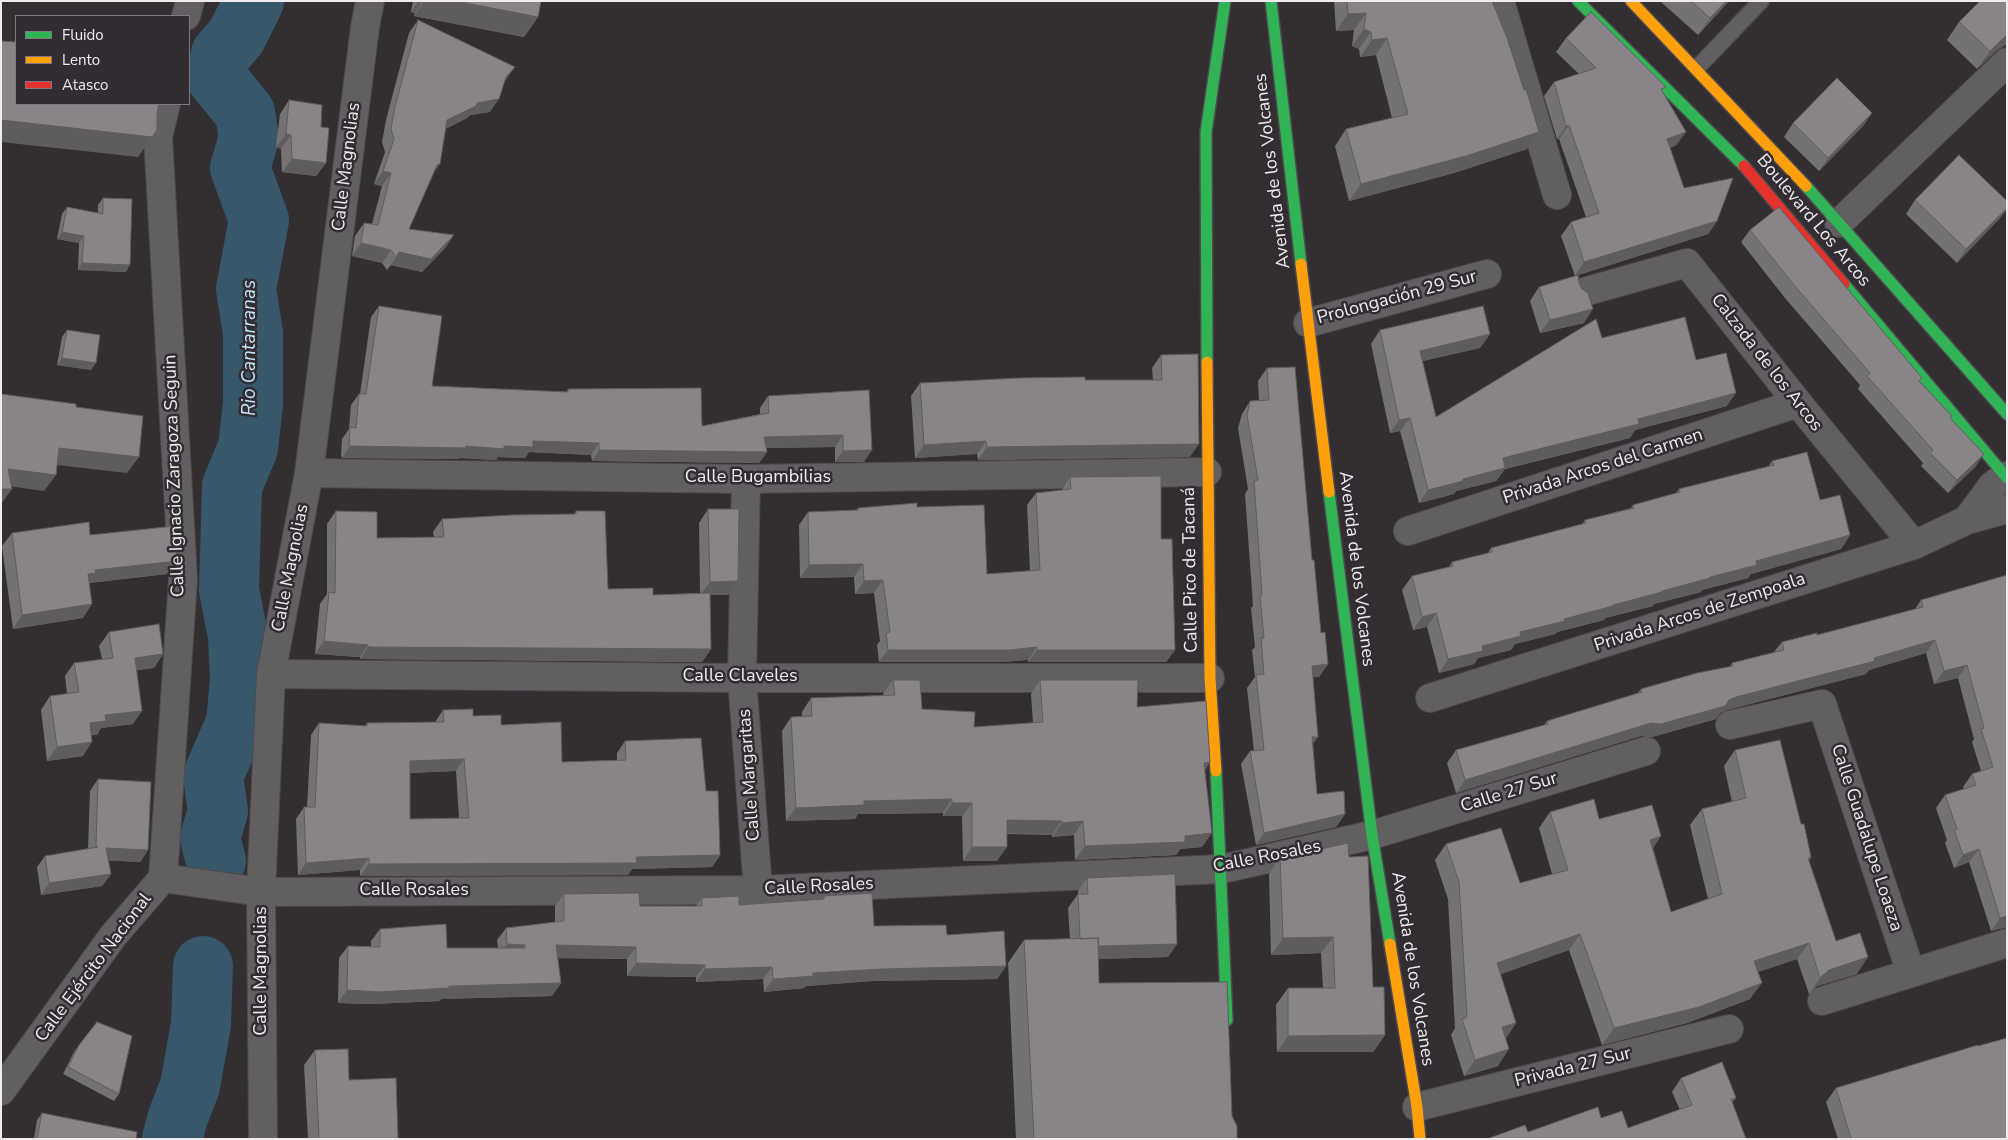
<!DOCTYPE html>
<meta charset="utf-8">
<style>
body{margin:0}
#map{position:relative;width:2008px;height:1140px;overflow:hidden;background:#322e32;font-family:"Nunito Sans",sans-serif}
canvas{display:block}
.frame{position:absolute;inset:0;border:2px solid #f1ebf0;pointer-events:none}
.legend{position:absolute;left:15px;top:15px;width:175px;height:90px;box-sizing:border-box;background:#342c33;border:1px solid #80787f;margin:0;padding:6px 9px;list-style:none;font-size:15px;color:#f1ebf0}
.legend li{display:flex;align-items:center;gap:10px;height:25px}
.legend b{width:25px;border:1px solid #80787f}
</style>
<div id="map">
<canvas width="2008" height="1140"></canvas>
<div class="frame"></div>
<ul class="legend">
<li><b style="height:6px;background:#30b455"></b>Fluido</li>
<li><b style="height:6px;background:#ff9f0a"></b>Lento</li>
<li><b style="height:6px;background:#e5322d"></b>Atasco</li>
</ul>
</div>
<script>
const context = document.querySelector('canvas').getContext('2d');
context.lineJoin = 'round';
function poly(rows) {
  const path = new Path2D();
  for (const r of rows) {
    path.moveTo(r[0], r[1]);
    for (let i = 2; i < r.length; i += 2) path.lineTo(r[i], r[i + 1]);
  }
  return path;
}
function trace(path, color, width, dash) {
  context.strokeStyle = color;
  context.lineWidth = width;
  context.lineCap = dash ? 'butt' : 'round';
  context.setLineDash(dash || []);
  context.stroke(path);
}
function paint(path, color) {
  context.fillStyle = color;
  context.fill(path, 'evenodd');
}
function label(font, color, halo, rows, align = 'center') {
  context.font = font + ' "Nunito Sans",sans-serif';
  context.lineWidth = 5;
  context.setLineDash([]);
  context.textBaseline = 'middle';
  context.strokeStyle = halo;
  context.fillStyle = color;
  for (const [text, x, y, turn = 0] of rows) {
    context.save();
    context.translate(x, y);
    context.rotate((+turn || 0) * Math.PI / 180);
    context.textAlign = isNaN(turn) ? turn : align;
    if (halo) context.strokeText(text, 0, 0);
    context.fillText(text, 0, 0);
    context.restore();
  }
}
trace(poly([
 [216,861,210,838,218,811,213,776,236,723,240,679,238,636,229,590,232,486,248,448,253,404,253,333,246,289,259,220,240,168,249,138,245,113,216,77,221,54,236,37,254,1],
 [172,1139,178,1117,190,1086,201,1024,203,966]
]), '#37586a', 60);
const lane = poly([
 [1697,68,1761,1]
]);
const street = poly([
 [1500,1,1557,195],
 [186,16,190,1],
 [1839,223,2007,62],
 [1584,292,1687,263,1798,403,1914,545],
 [1308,323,1487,274],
 [309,473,746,479,1207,472],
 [746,479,742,678,758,890],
 [1967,520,1992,486,2005,476],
 [1408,531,1798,403],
 [271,674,742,678,1210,678],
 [1430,698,1914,545,1967,520,2007,509],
 [1730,725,1822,704,1911,973],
 [163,878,183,579,158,137,166,104],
 [1822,1001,2007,943],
 [1,1091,113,936,163,878,261,892,758,890,1222,869,1372,835,1646,751],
 [1417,1107,1729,1029],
 [263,1139,261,892,271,674,309,473,365,27,370,1]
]);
const fast = poly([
 [1271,1,1301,264],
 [1578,1,1744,166],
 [1806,186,2007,414],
 [1844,284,2007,478],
 [1207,362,1206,132,1225,1],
 [1329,492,1372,835,1390,944],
 [1216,771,1227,1020]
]);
const slow = poly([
 [1631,1,1806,186],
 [1301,264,1329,492],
 [1207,362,1210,678,1216,771],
 [1390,944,1417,1107,1420,1139]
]);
const jam = poly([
 [1744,166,1844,284]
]);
trace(lane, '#4d494d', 18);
trace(street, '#4d494d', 30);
trace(fast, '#4d494d', 14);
trace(slow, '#4d494d', 14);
trace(jam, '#4d494d', 14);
trace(lane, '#625f62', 15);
trace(street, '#625f62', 28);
trace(fast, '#30b455', 11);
trace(slow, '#ff9f0a', 11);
trace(jam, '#e5322d', 11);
paint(poly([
 [413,1,541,1,538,17,524,37,414,16,415,13,411,12],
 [1334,1,1492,1,1527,149,1454,173,1349,201,1335,146,1346,129,1392,118,1376,55,1360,57,1359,49,1352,46,1354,30,1336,31],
 [1660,1,1729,1,1698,35],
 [418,20,506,80,504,82,490,112,470,115,467,118,445,129,433,175,409,229,454,235,445,248,422,272,391,265,387,270,382,263,352,256,355,236,364,223,372,224,382,186,374,184,385,152,382,142,386,120,409,33],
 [1959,22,1996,51,1977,69,1947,40],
 [1566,38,1662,91,1686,132,1676,145,1670,148,1684,188,1717,221,1708,234,1575,276,1561,236,1571,222,1586,217,1559,139,1557,139,1544,96,1554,82,1579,74,1556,52],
 [289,100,321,127,326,163,316,176,282,172,281,149,276,147,280,114],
 [1872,113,1863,126,1819,171,1784,137,1793,123],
 [103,198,126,272,78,270,79,243,57,239,62,214,67,207,98,213,98,205],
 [1915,200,2007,201,2007,209,2000,218,1957,263,1906,214],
 [1750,230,1920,381,1952,416,1950,418,1984,454,1975,467,1948,493,1921,466,1923,463,1858,389,1860,385,1785,298,1741,242],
 [1579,283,1584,323,1540,333,1530,301,1539,287],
 [379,306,432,386,567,392,568,389,702,426,760,414,760,408,768,396,869,390,864,462,835,462,835,447,766,448,767,452,759,463,592,461,591,455,529,452,525,458,498,457,496,460,460,458,458,459,342,458,341,456,342,439,349,429,351,405,359,394,360,394,371,317],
 [67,330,91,370,57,365,62,337],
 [1380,330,1490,334,1480,348,1422,361,1436,417,1602,338,1696,360,1727,406,1635,430,1630,438,1505,469,1496,481,1456,491,1454,494,1419,503,1400,431,1390,433,1371,344],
 [1161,355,1190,457,978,460,977,454,915,458,911,396,920,383,1085,380,1153,380,1152,368],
 [1267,368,1312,560,1321,633,1328,664,1319,677,1313,677,1313,745,1317,794,1345,814,1336,827,1256,845,1241,764,1250,751,1254,751,1247,688,1255,677,1252,650,1255,647,1251,608,1253,606,1245,494,1248,489,1238,428,1242,414,1250,401,1259,400,1258,381],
 [1772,461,1820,500,1850,535,1841,549,1751,574,1748,578,1702,590,1701,592,1654,604,1653,606,1605,618,1604,620,1557,632,1555,634,1515,644,1511,650,1478,658,1474,664,1439,673,1427,627,1413,630,1402,590,1412,576,1449,567,1452,562,1488,553,1491,548,1582,524,1585,520,1631,508,1633,505,1676,493,1679,489,1768,467],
 [1070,477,1161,539,1175,650,1166,662,1028,662,1028,660,1001,662,879,662,877,645,880,641,874,593,855,594,854,577,800,578,799,525,808,512,856,510,858,508,917,507,987,574,1030,571,1027,505,1036,493,1062,490],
 [708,509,738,581,728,595,710,595,711,649,702,662,360,659,360,657,315,654,320,604,327,594,327,524,336,511,377,538,434,537,433,532,442,519,574,514,576,511,608,589,653,595,700,593,699,523],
 [12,533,90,535,177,561,167,574,89,583,83,618,13,629,2,546],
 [2007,575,2007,927,1991,931,1969,862,1954,868,1945,843,1947,840,1936,808,1945,795,1964,789,1963,787,1972,774,1981,771,1972,742,1974,739,1958,678,1934,684,1926,653,1869,670,1866,674,1727,710,1720,713,1716,719,1652,737,1641,736,1456,793,1447,763,1456,750,1544,725,1547,721,1638,693,1641,689,1730,667,1732,663,1774,652,1782,642,1817,635,1915,609,1921,600],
 [109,632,163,654,154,668,136,670,133,724,101,728,97,735,91,735,83,756,47,761,41,710,50,696,67,694,65,676,74,663,102,659,99,646],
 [893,680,922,709,974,727,1033,723,1031,694,1040,680,1137,707,1210,762,1205,770,1202,847,1180,849,1176,855,1075,860,1074,835,1052,837,1052,835,1007,834,997,861,963,861,962,816,943,816,943,813,858,814,855,819,786,821,782,731,791,717,802,717,802,712,811,698,883,696,883,694],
 [443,710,473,716,501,725,562,762,617,760,617,753,625,741,706,791,720,855,712,867,632,869,628,875,360,876,360,870,298,875,296,819,304,807,307,807,311,735,319,723,365,726,367,723,435,722],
 [456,771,459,818,410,819,410,773],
 [1735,750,1801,824,1811,857,1809,861,1836,941,1857,974,1817,986,1809,994,1797,959,1758,972,1750,999,1687,1023,1602,1045,1569,950,1500,974,1516,1023,1506,1038,1498,1066,1464,1076,1451,1035,1455,1028,1448,899,1435,860,1446,844,1520,883,1552,874,1539,828,1550,812,1599,819,1661,836,1653,848,1671,912,1708,899,1690,825,1702,809,1732,802,1724,766],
 [98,779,148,850,140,862,108,860,111,874,102,886,41,895,37,867,45,856,88,849,90,791],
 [1349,857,1373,987,1385,1035,1373,1052,1277,1052,1276,1005,1288,988,1323,988,1321,953,1271,955,1269,874,1280,858],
 [1087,878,1177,944,1168,957,1099,959,1099,983,1232,1116,1237,1139,1016,1139,1008,963,1024,940,1070,939,1068,908,1078,894,1078,891],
 [564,894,640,906,696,906,702,898,739,905,822,899,824,896,874,926,947,935,1006,966,997,979,873,981,806,986,804,988,764,992,763,979,696,982,696,977,627,976,627,959,558,958,561,983,552,996,441,999,440,1001,370,1004,338,1003,339,958,348,946,371,946,371,941,380,929,447,948,498,948,497,940,506,928,555,922,555,906],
 [79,1045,119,1094,114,1101,63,1074,74,1052],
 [1978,1046,2007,1139,1838,1139,1826,1102,1836,1088],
 [315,1050,349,1080,398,1139,308,1139,304,1065],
 [1681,1078,1736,1098,1732,1102,1746,1139,1528,1132,1601,1118,1628,1128,1680,1110,1672,1092],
 [42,1113,136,1139,34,1139,37,1120]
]), '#757275');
paint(poly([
 [418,1,423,1,415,13,411,12],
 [424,1,456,1,538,17,524,37,414,16],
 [1726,1,1729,1,1698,35,1710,18],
 [1366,13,1354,30,1336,31,1348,14],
 [1364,29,1371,32,1359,49,1352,46],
 [2007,35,2007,44,1996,51,1977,69,1990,51],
 [1387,38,1376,55,1360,57,1372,40],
 [515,67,506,80,497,90,506,77],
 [499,99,490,112,470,115,467,118,438,133,447,120,477,103],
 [1872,113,1863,126,1819,171,1828,158],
 [1,120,157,130,138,157,1,142],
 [1569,125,1559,139,1557,139,1566,126],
 [1539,132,1527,149,1454,173,1349,201,1361,184],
 [1686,132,1676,145,1657,153,1667,139],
 [286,134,291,135,281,149,276,147],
 [292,159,326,163,316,176,282,172],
 [440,164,431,177,437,165],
 [383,171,391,173,382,186,374,184],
 [2007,208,2007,209,2000,218,1957,263,1966,249],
 [1717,221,1708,234,1575,276,1584,262],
 [62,232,84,236,79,243,57,239],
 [454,235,445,248,422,272,391,265,396,257,399,252],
 [361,243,391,250,382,263,352,256],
 [82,263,130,265,126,272,78,270],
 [1593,309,1584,323,1540,333,1550,320],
 [1490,334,1480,348,1410,364,1420,351],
 [62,358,96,363,91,370,57,365],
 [1736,393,1727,406,1635,430,1630,438,1505,469,1496,481,1456,491,1454,494,1419,503,1428,490,1463,479,1503,458,1638,419],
 [1410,418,1400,431,1390,433,1399,420],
 [843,435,835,447,756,448,764,437],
 [533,441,599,443,591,455,529,452,525,458,498,457,496,460,460,458,458,459,342,458,350,446,504,446],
 [986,441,977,454,915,458,924,445],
 [1199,444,1190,457,978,460,987,447],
 [59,448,139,457,127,473,48,464],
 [599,450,767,452,759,463,592,461],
 [872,450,864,462,835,462,843,451],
 [1984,454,1975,467,1948,493,1957,480],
 [8,469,56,475,44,491,1,485],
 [1,489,12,489,1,504],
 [1850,535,1841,549,1751,574,1748,578,1702,590,1701,592,1654,604,1653,606,1605,618,1604,620,1557,632,1555,634,1515,644,1511,650,1478,658,1474,664,1439,673,1448,659,1520,632,1710,577,1756,561],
 [177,561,167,574,88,583,88,574,95,570],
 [863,564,854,577,800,578,809,565],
 [883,580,874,593,855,594,864,581],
 [738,581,728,595,700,595,710,582],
 [92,604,83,618,13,629,22,615],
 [1436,613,1427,627,1413,630,1422,617],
 [1935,640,1926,653,1869,670,1866,674,1727,710,1720,713,1716,719,1652,737,1641,736,1456,793,1465,780,1651,723,1729,700,1736,697],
 [324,641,368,645,360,657,315,654],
 [368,647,711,649,702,662,360,659],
 [1037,647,1028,660,1001,662,879,662,888,650],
 [1037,650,1175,650,1166,662,1028,662],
 [163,654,154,668,125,672,135,658],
 [1328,664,1319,677,1303,678,1312,666],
 [1967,665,1958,678,1934,684,1944,671],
 [142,711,133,724,101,728,97,735,80,736,90,723,105,715],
 [1312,737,1318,737,1309,749],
 [92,742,83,756,47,761,57,747],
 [464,759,456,771,401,773,410,761],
 [1210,762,1200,776,1204,763],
 [952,799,943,813,858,814,855,819,786,821,796,808,864,801],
 [952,803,972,803,962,816,943,816],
 [1345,814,1336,827,1256,845,1264,833],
 [1007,820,1062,821,1052,835,997,833],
 [1083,821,1074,835,1052,837,1062,823],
 [1212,833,1202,847,1180,849,1176,855,1075,860,1085,846],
 [1661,836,1649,853,1650,840],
 [972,847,1007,847,997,861,963,861],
 [106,848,148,850,140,862,98,860],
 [1979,849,1969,862,1954,868,1963,855],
 [720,855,712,867,632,869,628,875,360,876,369,864],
 [369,858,360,870,298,875,306,863],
 [111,874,102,886,41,895,49,883],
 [2007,916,2007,927,1991,931,2000,918],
 [1580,934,1569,950,1485,980,1497,963],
 [1333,937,1321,953,1271,955,1283,938],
 [1809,943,1797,959,1742,977,1754,961],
 [507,944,525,945,516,957,498,957],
 [1177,944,1168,957,1071,960,1081,946],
 [556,945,636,947,627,959,548,958],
 [1868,957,1857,974,1817,986,1809,994,1820,978,1829,970],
 [636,963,705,965,696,977,627,976],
 [1006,966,997,979,873,981,806,986,804,988,764,992,773,979,813,973,882,969],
 [772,967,763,979,696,982,705,969],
 [561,983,552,996,441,999,440,1001,370,1004,338,1003,347,990],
 [1762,983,1750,999,1687,1023,1602,1045,1614,1028],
 [1516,1023,1505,1039,1502,1027],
 [1385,1035,1373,1052,1277,1052,1288,1036],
 [1509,1049,1498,1066,1464,1076,1475,1060]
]), '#5f5c5f');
const building = poly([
 [456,1,541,1,538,17,456,1],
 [1347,1,1492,1,1507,38,1524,90,1526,89,1539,132,1466,156,1361,184,1346,129,1408,114,1387,38,1372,40,1371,32,1364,29,1366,13,1348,14,1347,1],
 [1691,1,1726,1,1710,18,1691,1],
 [1980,1,2007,1,2007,35,1990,51,1959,22,1980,1],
 [1591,12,1666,87,1661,89,1686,132,1667,139,1684,188,1733,178,1717,221,1584,262,1571,222,1599,213,1569,125,1566,126,1554,82,1596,68,1566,38,1591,12],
 [418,20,515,67,506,77,499,99,477,103,476,106,447,120,440,164,437,165,409,229,454,235,431,259,399,252,396,257,391,250,361,243,364,223,378,225,391,173,383,171,394,139,391,129,395,107,418,20],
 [1,41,16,42,16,104,159,104,157,114,157,130,152,137,1,120,1,41],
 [1837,78,1872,113,1828,158,1793,123,1837,78],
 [289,100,322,105,321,127,329,128,326,163,292,159,291,135,286,134,289,100],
 [1959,155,2007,201,2007,208,1966,249,1915,200,1959,155],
 [103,198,132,199,130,265,82,263,84,236,62,232,67,207,103,214,103,198],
 [1779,207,1922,378,1919,381,1952,416,1950,418,1984,454,1957,480,1930,453,1933,450,1867,376,1870,373,1794,285,1750,230,1779,207],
 [1578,275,1579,283,1582,289,1588,293,1593,309,1550,320,1539,287,1578,275],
 [379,306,442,316,432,386,568,392,568,389,701,388,702,426,769,413,768,396,869,390,872,450,843,451,843,435,764,437,767,452,599,450,599,443,533,441,533,447,504,446,504,449,466,446,466,448,350,446,349,445,350,427,356,428,359,394,366,394,379,306],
 [1483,306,1490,334,1420,351,1436,417,1596,319,1602,338,1685,317,1696,360,1726,353,1736,393,1638,419,1639,424,1503,458,1505,468,1463,479,1463,481,1428,490,1410,418,1399,420,1380,330,1483,306],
 [67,330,100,335,96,363,62,358,67,330],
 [1198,354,1199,444,987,447,986,441,924,445,920,383,1019,378,1085,377,1085,380,1162,380,1161,355,1198,354],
 [1295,367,1312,560,1314,560,1321,633,1325,632,1328,664,1312,666,1318,737,1312,737,1317,794,1344,791,1345,814,1264,833,1250,751,1264,750,1256,675,1264,674,1261,638,1264,638,1260,596,1262,595,1254,481,1258,480,1247,415,1250,401,1269,400,1267,368,1295,367],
 [1,394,76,404,76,407,143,416,139,457,59,448,56,475,8,469,12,489,1,489,1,394],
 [1807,452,1820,500,1840,495,1850,535,1756,561,1757,565,1710,577,1710,578,1662,591,1662,592,1613,605,1613,606,1564,619,1565,621,1520,632,1521,636,1482,646,1483,651,1448,659,1436,613,1422,617,1412,576,1453,566,1452,562,1492,552,1491,548,1586,523,1585,520,1634,508,1633,505,1680,492,1679,489,1774,465,1772,461,1807,452],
 [1161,476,1161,539,1172,539,1175,650,1037,650,1037,647,1010,650,888,650,886,633,890,632,883,580,864,581,863,564,809,565,808,512,858,510,858,508,917,503,917,507,984,505,987,574,1040,570,1036,493,1071,489,1070,477,1161,476],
 [708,509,739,509,738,581,710,582,708,509],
 [336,511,377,512,377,538,444,537,442,519,512,515,576,514,576,511,605,511,608,589,653,588,653,595,710,593,711,649,368,647,368,645,324,641,329,592,335,593,336,511],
 [89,522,90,535,175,526,177,561,95,570,96,573,88,574,92,604,22,615,12,533,89,522],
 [2007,575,2007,916,2000,918,1979,849,1963,855,1954,830,1957,829,1945,795,1976,785,1972,774,1993,767,1981,729,1984,728,1967,665,1944,671,1935,640,1874,658,1875,661,1736,697,1729,700,1725,706,1661,724,1651,723,1465,780,1456,750,1548,724,1547,721,1642,692,1641,689,1697,673,1733,666,1732,663,1784,650,1782,642,1817,633,1817,635,1923,607,1921,600,2007,575],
 [159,624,163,654,135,658,142,711,105,715,106,721,90,723,92,742,57,747,50,696,79,692,74,663,113,658,109,632,159,624],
 [893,680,920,680,922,709,975,712,974,727,1043,722,1040,680,1138,680,1137,707,1206,701,1210,762,1204,763,1212,833,1185,836,1185,842,1085,846,1083,821,1062,823,1062,821,1007,820,1007,847,972,847,972,803,952,803,952,799,864,801,864,805,796,808,791,717,812,716,811,698,895,695,893,680],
 [473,709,473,716,501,715,501,725,561,722,562,762,626,760,625,741,701,738,706,791,718,791,720,855,636,857,637,863,369,864,369,858,306,863,304,807,315,807,319,723,367,726,367,723,444,722,443,710,473,709],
 [464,759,469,818,410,819,410,761,464,759],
 [1780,740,1801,824,1804,824,1811,857,1808,858,1836,941,1860,933,1868,957,1829,970,1820,978,1809,943,1754,961,1762,983,1699,1007,1614,1028,1580,934,1497,963,1516,1023,1502,1027,1509,1049,1475,1060,1462,1019,1467,1017,1459,882,1446,844,1501,828,1520,883,1568,870,1550,812,1594,799,1599,819,1652,805,1661,836,1650,840,1671,912,1722,894,1702,809,1746,798,1735,750,1780,740],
 [98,779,151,782,148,850,106,848,111,874,49,883,45,856,98,847,96,847,98,779],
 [1348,843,1349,857,1368,856,1373,987,1384,987,1385,1035,1288,1036,1288,988,1335,988,1333,937,1283,938,1280,858,1348,843],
 [1175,874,1177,944,1099,946,1098,938,1080,939,1078,894,1088,894,1087,878,1175,874],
 [639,893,640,906,702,906,702,898,739,896,739,905,824,899,824,896,872,893,874,926,946,925,947,935,1004,931,1006,966,882,969,813,973,813,976,773,979,772,967,705,969,705,965,636,963,636,947,556,945,561,983,449,986,449,988,379,992,347,990,348,946,380,947,380,929,446,924,447,948,525,948,525,945,507,944,506,928,564,921,564,894,639,893],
 [1098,938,1099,983,1227,982,1232,1116,1237,1126,1237,1139,1034,1139,1024,940,1098,938],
 [97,1022,132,1036,119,1094,68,1067,79,1045,97,1022],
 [2007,1038,2007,1139,1851,1139,1836,1088,1978,1045,1978,1046,2007,1038],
 [348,1049,349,1080,396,1078,398,1139,319,1139,315,1050,348,1049],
 [1722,1062,1736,1098,1731,1099,1746,1139,1487,1139,1525,1125,1528,1132,1598,1107,1601,1118,1622,1111,1628,1128,1692,1105,1681,1078,1722,1062],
 [42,1113,137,1132,136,1139,37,1139,42,1113]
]);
paint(building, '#888488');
trace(building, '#5f5c5f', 1);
label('18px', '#f1ebf0', '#342c33', [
 ["Calle Magnolias",347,167,-83],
 ["Avenida de los Volcanes",1273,171,-97],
 ["Boulevard Los Arcos",1813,221,50],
 ["Prolongación 29 Sur",1397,298,-15],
 ["Calzada de los Arcos",1766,363,52],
 ["Privada Arcos del Carmen",1603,467,-18],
 ["Calle Ignacio Zaragoza Seguin",175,476,-92],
 ["Calle Bugambilias",758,478],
 ["Calle Magnolias",291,568,-79],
 ["Avenida de los Volcanes",1356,569,83],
 ["Calle Pico de Tacaná",1191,570,-91],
 ["Privada Arcos de Zempoala",1700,613,-18],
 ["Calle Claveles",740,677],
 ["Calle Margaritas",750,775,-94],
 ["Calle 27 Sur",1509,793,-17],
 ["Calle Guadalupe Loaeza",1866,838,72],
 ["Calle Rosales",1267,857,-11],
 ["Calle Rosales",819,887,-3],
 ["Calle Rosales",414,891],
 ["Calle Ejército Nacional",94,968,-53],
 ["Avenida de los Volcanes",1412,969,81],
 ["Calle Magnolias",262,971,-90],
 ["Privada 27 Sur",1573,1068,-14]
]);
label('italic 19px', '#bee4fa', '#342c33', [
 ["Rio Cantarranas",250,348,-90]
]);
</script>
